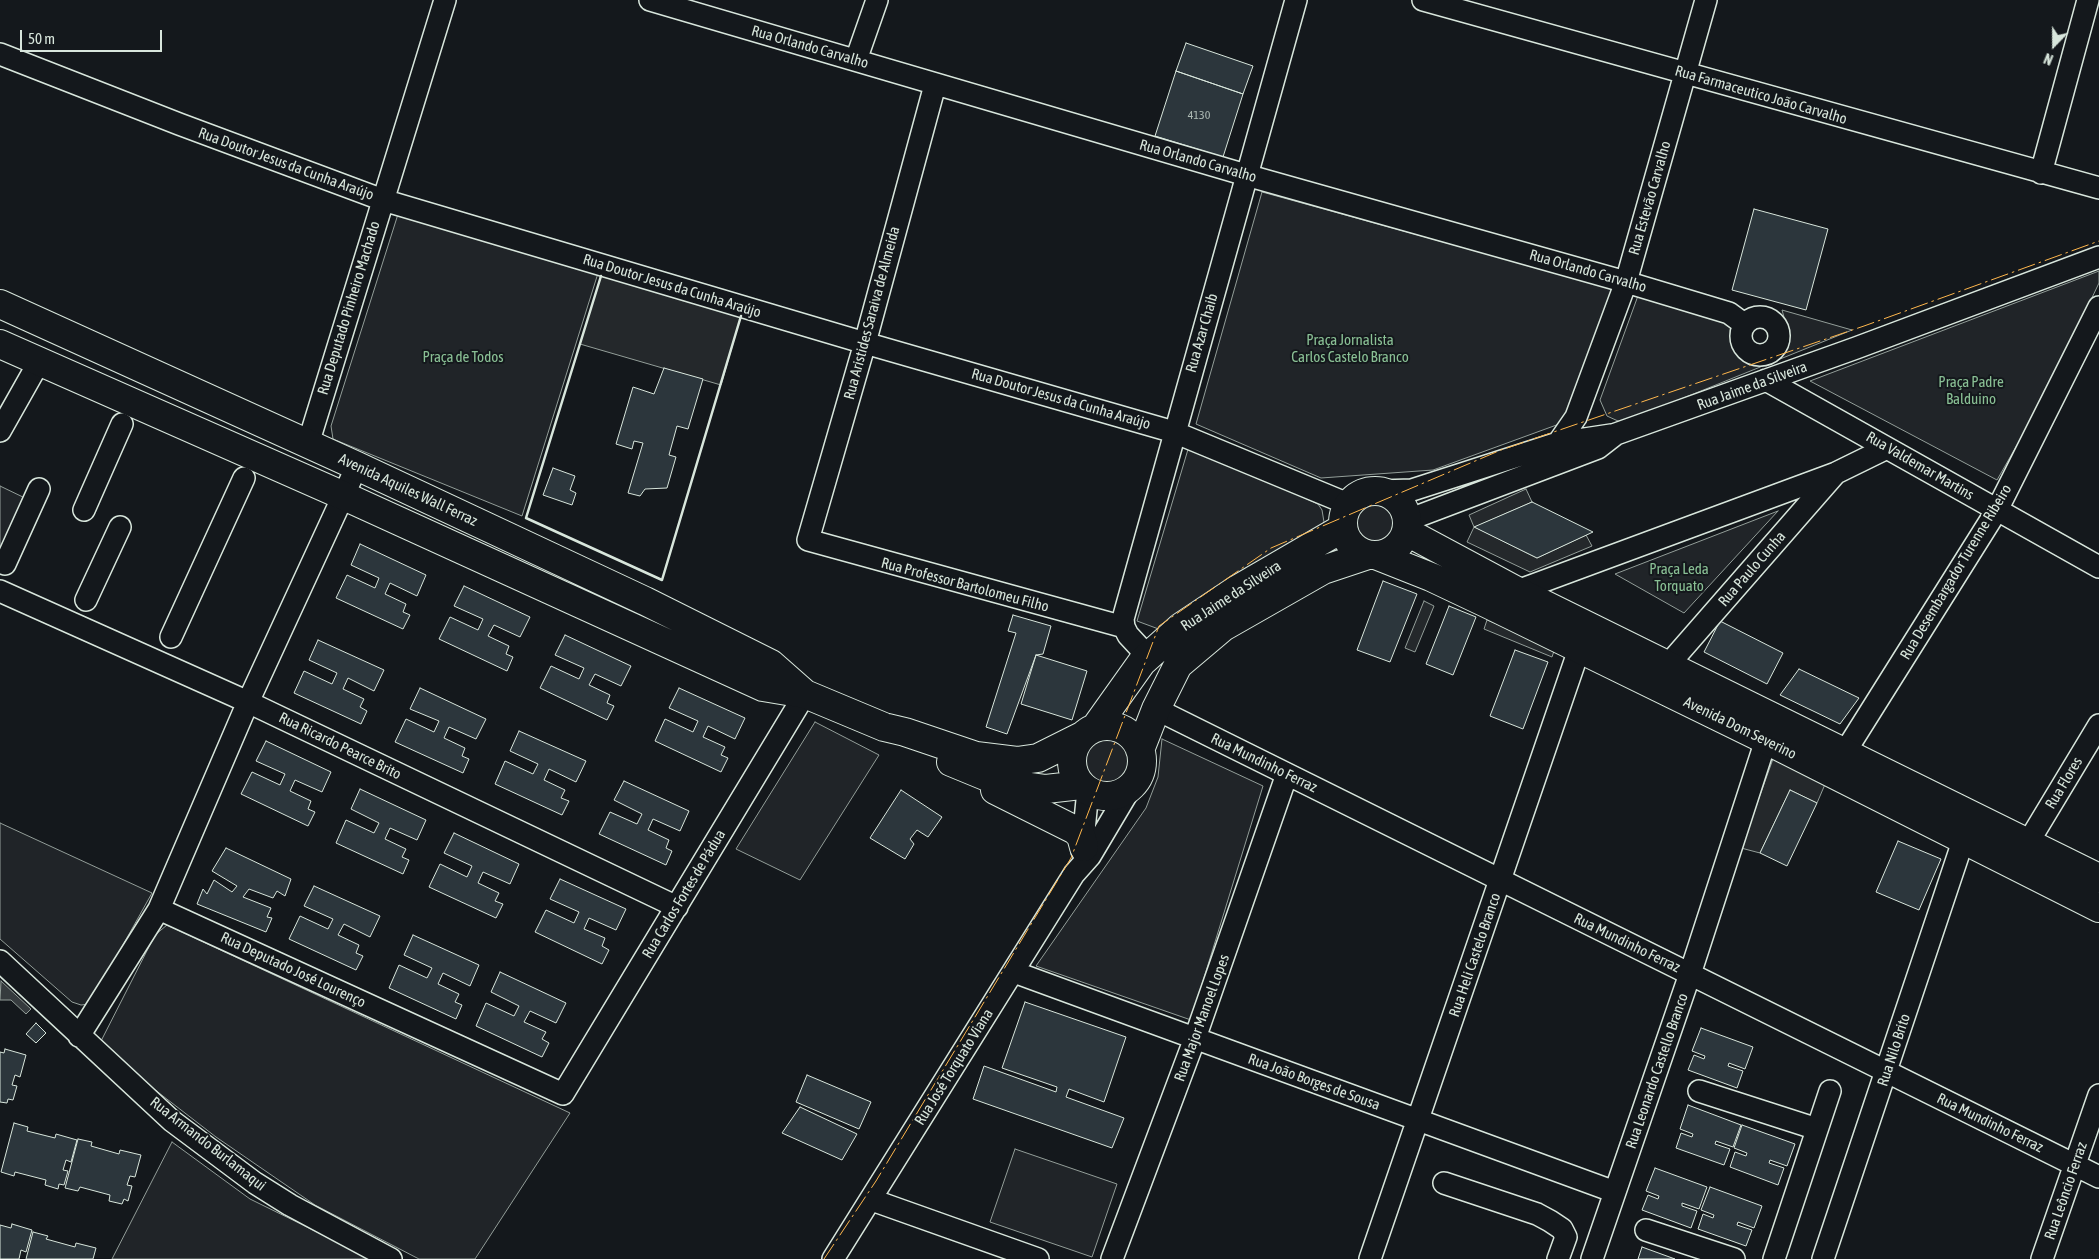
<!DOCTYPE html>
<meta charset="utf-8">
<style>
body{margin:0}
#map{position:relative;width:2099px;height:1259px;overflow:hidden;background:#14181c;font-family:"Asap Condensed",sans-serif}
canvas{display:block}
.north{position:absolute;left:2029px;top:20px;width:50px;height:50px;-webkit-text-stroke:4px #14181c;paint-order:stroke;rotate:202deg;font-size:14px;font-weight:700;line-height:20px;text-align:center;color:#d8e6dc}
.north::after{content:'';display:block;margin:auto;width:18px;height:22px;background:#d8e6dc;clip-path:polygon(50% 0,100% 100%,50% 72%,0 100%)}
.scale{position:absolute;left:20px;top:30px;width:142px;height:22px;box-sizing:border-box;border:2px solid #d8e6dc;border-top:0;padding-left:6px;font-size:15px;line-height:18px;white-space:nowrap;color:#d8e6dc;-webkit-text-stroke:4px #14181c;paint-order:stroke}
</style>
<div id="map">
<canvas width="2099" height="1259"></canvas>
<div class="north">N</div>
<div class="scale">50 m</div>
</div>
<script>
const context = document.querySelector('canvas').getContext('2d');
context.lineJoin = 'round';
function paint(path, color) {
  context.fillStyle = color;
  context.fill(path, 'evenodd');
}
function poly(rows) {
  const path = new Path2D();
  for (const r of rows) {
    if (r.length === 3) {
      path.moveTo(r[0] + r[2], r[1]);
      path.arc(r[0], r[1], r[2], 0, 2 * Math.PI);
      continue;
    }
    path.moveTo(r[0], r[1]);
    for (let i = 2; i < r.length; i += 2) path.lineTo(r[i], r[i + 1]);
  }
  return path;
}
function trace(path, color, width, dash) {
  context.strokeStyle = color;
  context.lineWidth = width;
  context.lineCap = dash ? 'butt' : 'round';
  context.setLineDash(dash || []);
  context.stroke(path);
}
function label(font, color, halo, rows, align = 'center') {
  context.font = font + ' "Asap Condensed",sans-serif';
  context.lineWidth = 4;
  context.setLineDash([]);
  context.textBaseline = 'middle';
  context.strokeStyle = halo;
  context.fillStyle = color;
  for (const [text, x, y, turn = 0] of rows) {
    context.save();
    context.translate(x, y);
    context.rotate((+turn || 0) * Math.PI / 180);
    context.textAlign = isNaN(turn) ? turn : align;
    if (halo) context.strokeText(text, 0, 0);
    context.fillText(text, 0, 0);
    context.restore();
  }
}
const green = poly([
 [1262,192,1614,289,1562,423,1433,470,1321,478,1196,424,1262,192],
 [399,211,599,270,522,516,333,439,331,426,399,211],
 [2099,271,2099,283,2044,398,1997,480,1810,381,2099,271],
 [1639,293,1734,325,1736,345,1741,352,1756,360,1772,359,1785,348,1788,331,1782,310,1852,330,1624,422,1618,421,1607,416,1600,400,1639,293],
 [1189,446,1318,504,1322,510,1324,522,1323,527,1164,631,1137,621,1189,446],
 [0,486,27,499,0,556,0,486],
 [1375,523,24],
 [1778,511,1684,613,1615,574,1778,511],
 [815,722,879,755,800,880,736,849,815,722],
 [1107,760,23],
 [1162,739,1263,786,1191,1020,1036,966,1146,808,1158,777,1162,739],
 [0,823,152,893,90,1004,81,1005,72,1002,0,939,0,823],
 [167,925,570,1113,475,1259,419,1259,315,1205,216,1137,150,1086,100,1043,155,935,167,925],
 [172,1142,250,1199,372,1259,112,1259,172,1142],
 [1015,1149,1117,1184,1092,1257,990,1222,1015,1149]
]);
paint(green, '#202428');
trace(green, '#939e99', 1);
const parking = poly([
 [601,276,741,316,721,385,580,344,601,276],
 [1526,489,1532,502,1475,527,1537,558,1586,535,1592,546,1530,572,1467,542,1474,527,1469,515,1526,489],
 [1424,601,1434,606,1415,652,1405,648,1424,601],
 [1487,620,1555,648,1552,657,1484,629,1487,620],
 [1773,759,1826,782,1817,803,1790,790,1760,853,1741,848,1773,759]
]);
paint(parking, '#24282b');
trace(parking, '#939e99', 1);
const water = poly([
 [1,981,31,1009,26,1014,11,1000,0,1000,1,981]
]);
paint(water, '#363b3e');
trace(water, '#939e99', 1);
const building = poly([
 [1186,43,1253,66,1243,94,1176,71,1186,43],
 [1176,71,1243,94,1223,157,1155,136,1176,71],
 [1754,209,1828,229,1806,310,1732,290,1754,209],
 [664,368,703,379,688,429,677,426,669,455,676,457,667,488,645,489,640,496,628,493,643,443,634,441,632,449,616,444,633,387,654,394,664,368],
 [553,468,575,476,570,490,576,493,572,505,543,495,553,468],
 [1532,502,1593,532,1537,558,1474,527,1532,502],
 [360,544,426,575,417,596,390,583,385,594,406,604,403,612,410,615,403,629,336,598,347,575,375,588,379,578,351,565,360,544],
 [1383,581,1417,594,1390,662,1357,650,1383,581],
 [464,586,530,617,520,637,494,625,488,636,509,646,506,654,513,657,507,671,439,639,450,617,478,630,483,619,454,606,464,586],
 [1449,606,1476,617,1453,675,1426,664,1449,606],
 [1013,615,1051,626,1043,654,1036,655,1007,734,986,727,1016,633,1008,631,1013,615],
 [1720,621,1783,653,1767,684,1704,652,1720,621],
 [565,635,631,666,621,686,595,674,589,685,610,695,607,703,614,706,607,720,540,688,551,666,579,679,584,668,555,655,565,635],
 [318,640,384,670,374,691,348,678,343,689,364,699,360,707,367,711,361,724,294,693,304,671,332,684,337,673,309,660,318,640],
 [1515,650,1548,662,1523,729,1490,716,1515,650],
 [1036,655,1087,671,1072,720,1021,704,1036,655],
 [1799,669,1859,698,1840,724,1780,695,1799,669],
 [420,688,486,719,476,739,449,727,444,738,465,748,462,756,469,759,463,773,395,742,406,719,434,732,439,721,410,709,420,688],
 [679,688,745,718,735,739,708,726,703,737,725,747,721,755,728,758,721,772,655,741,665,719,693,732,698,721,669,708,679,688],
 [519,731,586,761,576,782,549,769,544,780,565,790,561,798,569,801,562,815,495,784,505,761,533,774,538,764,510,751,519,731],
 [266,741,331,772,322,792,295,780,290,791,311,801,308,809,315,812,308,826,241,794,252,772,280,785,285,774,256,761,266,741],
 [624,781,689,811,680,831,653,819,648,830,669,840,666,848,672,851,666,865,599,834,610,812,637,824,642,814,614,800,624,781],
 [360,789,426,820,417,840,390,828,385,839,406,849,402,857,409,860,403,874,336,843,346,820,374,833,379,823,351,809,360,789],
 [901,790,942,817,928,837,917,830,910,839,914,844,905,859,870,838,901,790],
 [1790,790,1817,803,1787,866,1760,853,1790,790],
 [454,833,519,864,510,884,483,872,478,883,499,893,495,901,503,904,496,918,429,887,440,864,467,877,472,866,444,853,454,833],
 [1898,841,1941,859,1919,910,1876,892,1898,841],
 [226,848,291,879,285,896,277,891,273,898,249,889,243,897,271,908,267,917,272,918,266,932,197,904,203,889,207,894,214,880,232,892,237,886,212,871,226,848],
 [560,879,626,909,616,930,589,918,584,929,605,938,602,946,609,950,602,964,535,932,546,910,574,923,579,912,550,899,560,879],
 [314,886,380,916,370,937,344,924,338,935,359,945,356,953,363,956,356,970,289,939,300,916,328,929,333,919,304,906,314,886],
 [413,935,479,965,470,986,443,973,438,984,459,994,455,1002,462,1005,456,1019,389,988,399,965,427,978,432,968,404,955,413,935],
 [500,972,566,1003,556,1023,530,1011,524,1022,546,1032,542,1039,549,1043,542,1057,476,1026,486,1003,514,1016,519,1006,491,992,500,972],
 [1025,1002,1126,1037,1104,1102,1069,1089,1066,1097,1124,1118,1112,1148,973,1099,984,1066,1056,1092,1057,1087,1002,1068,1025,1002],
 [36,1023,46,1033,36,1043,26,1034,36,1023],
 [1701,1028,1753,1047,1745,1069,1729,1063,1728,1066,1743,1071,1737,1088,1688,1070,1694,1055,1704,1059,1705,1056,1692,1051,1701,1028],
 [5,1049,26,1055,20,1077,15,1075,12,1085,17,1086,13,1100,8,1099,7,1103,0,1102,0,1052,4,1053,5,1049],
 [807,1075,871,1102,859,1129,796,1102,807,1075],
 [1688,1105,1741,1125,1733,1147,1716,1141,1715,1144,1730,1149,1724,1165,1676,1148,1681,1133,1692,1137,1693,1134,1680,1129,1688,1105],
 [800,1107,857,1134,842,1160,782,1133,800,1107],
 [14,1123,28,1127,27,1131,55,1138,56,1134,77,1140,71,1162,66,1160,63,1170,68,1171,64,1185,59,1184,58,1189,45,1185,46,1180,15,1172,14,1176,1,1172,14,1123],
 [1742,1125,1795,1144,1787,1166,1770,1160,1769,1163,1784,1168,1778,1185,1730,1167,1735,1152,1746,1156,1747,1153,1734,1148,1742,1125],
 [78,1139,92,1142,91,1146,119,1154,120,1150,141,1155,135,1177,130,1176,127,1185,132,1186,128,1201,124,1199,122,1204,109,1201,110,1195,80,1187,78,1191,65,1188,78,1139],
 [1655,1168,1707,1187,1699,1209,1682,1203,1682,1206,1697,1211,1691,1228,1642,1210,1648,1195,1658,1199,1659,1196,1646,1191,1655,1168],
 [1710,1187,1762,1206,1754,1228,1738,1222,1737,1225,1752,1230,1746,1246,1698,1229,1703,1214,1713,1218,1714,1215,1701,1210,1710,1187],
 [12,1224,32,1230,26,1252,21,1250,19,1259,0,1259,0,1225,11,1228,12,1224],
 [33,1232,48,1236,46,1239,75,1247,76,1243,96,1248,93,1259,26,1259,33,1232],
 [1642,1247,1675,1259,1638,1259,1642,1247]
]);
paint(building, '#2c363c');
trace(building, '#d8e6dc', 1);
const minor = poly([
 [650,0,1246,175,1626,282,1729,313,1744,324],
 [1423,0,2099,188],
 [0,54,179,124,383,200,865,343,1174,432,1348,504],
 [856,60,877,0],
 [935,85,865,343,808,540,1124,627],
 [2041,173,2088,0],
 [1760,336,19],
 [1766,380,2099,567],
 [0,431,39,362],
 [1558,443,1576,417,1626,282,1706,0],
 [308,444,445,0],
 [1379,491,1412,490,1558,443,1611,435],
 [84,510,122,424],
 [1408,520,1598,448,1616,434,1856,348,2099,257],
 [5,564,39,489],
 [0,591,248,702,677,907],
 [1517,591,1836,473,1887,448],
 [86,600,120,527],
 [171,637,244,478],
 [1142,662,1141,649,1128,635,1124,627,1123,619,1296,0],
 [1668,665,1834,475],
 [1156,709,2099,1177],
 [1845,752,1997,510,2099,307],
 [2029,841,2099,725],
 [1082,851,1088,790],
 [159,909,563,1094,805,694],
 [0,961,172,1121,255,1183,290,1205,391,1259],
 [1014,972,1615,1192],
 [79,1036,159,909,248,702,357,466],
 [1699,1091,1817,1129],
 [1444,1183,1537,1214,1550,1221,1562,1229,1566,1237,1558,1259],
 [872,1200,1038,1259],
 [1646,1230,1734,1259],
 [833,1259,1074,874,1090,856,1134,782],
 [1112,1259,1195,1038,1287,774],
 [1370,1259,1584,635],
 [1592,1259,1690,974,1766,740],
 [1774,1259,1830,1091],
 [1823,1259,1968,826],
 [2042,1259,2099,1095]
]);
const major = poly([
 [0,304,357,466,645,601,771,664,805,694],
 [0,344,344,496,763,687,805,694,884,727,905,732,976,756,1017,761,1038,758,1082,736],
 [1375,523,32],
 [1407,532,1517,591,2099,878],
 [1378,556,1431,577,1488,604,1766,740,2099,908],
 [1107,761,35],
 [1095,728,1142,662,1181,627,1238,589,1343,528],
 [1140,750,1156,709,1178,665,1223,627,1323,570,1368,555],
 [951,762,1002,783,1046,789,1081,785],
 [995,790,1075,830,1081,836,1084,847]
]);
trace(minor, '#d8e6dc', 24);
trace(major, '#d8e6dc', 30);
trace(minor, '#14181c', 21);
trace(major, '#14181c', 28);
trace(poly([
 [601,276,526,518,662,580,741,316]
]), '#d8e6dc', 2.5);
trace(poly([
 [824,1259,876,1181,1071,858,1159,626,1271,548,1501,450,1864,326,2099,241]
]), '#ffb74d', 1, [18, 4, 2.5, 4]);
label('12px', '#adbab4', null, [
 ["4130",1199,115]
]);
label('15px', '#d8e6dc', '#14181c', [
 ["Rua Orlando Carvalho",810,47,16],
 ["Rua Farmaceutico João Carvalho",1761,95,16],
 ["Rua Orlando Carvalho",1198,161,16],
 ["Rua Doutor Jesus da Cunha Araújo",286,164,20],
 ["Rua Estevão Carvalho",1650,198,-74],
 ["Rua Orlando Carvalho",1588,271,16],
 ["Rua Doutor Jesus da Cunha Araújo",672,286,17],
 ["Rua Deputado Pinheiro Machado",349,308,-73],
 ["Rua Aristides Saraiva de Almeida",872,313,-75],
 ["Rua Azar Chaib",1202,333,-74],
 ["Rua Jaime da Silveira",1752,386,-20],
 ["Rua Doutor Jesus da Cunha Araújo",1061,399,16],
 ["Rua Valdemar Martins",1920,466,30],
 ["Avenida Aquiles Wall Ferraz",408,490,25],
 ["Rua Paulo Cunha",1752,569,-49],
 ["Rua Desembargador Turenne Ribeiro",1956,572,-59],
 ["Rua Professor Bartolomeu Filho",965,585,15],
 ["Rua Jaime da Silveira",1231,596,-33],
 ["Avenida Dom Severino",1740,728,26],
 ["Rua Ricardo Pearce Brito",340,746,26],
 ["Rua Mundinho Ferraz",1264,763,26],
 ["Rua Flores",2064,783,-59],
 ["Rua Carlos Fortes de Pádua",684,894,-59],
 ["Rua Mundinho Ferraz",1627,943,26],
 ["Rua Heli Castelo Branco",1475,955,-71],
 ["Rua Deputado José Lourenço",293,970,25],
 ["Rua Major Manoel Lopes",1202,1018,-70],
 ["Rua Nilo Brito",1894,1050,-72],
 ["Rua José Torquato Viana",954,1067,-58],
 ["Rua Leonardo Castello Branco",1657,1071,-71],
 ["Rua João Borges de Sousa",1314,1082,20],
 ["Rua Mundinho Ferraz",1990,1123,26],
 ["Rua Armando Burlamaqui",208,1144,38],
 ["Rua Leôncio Ferraz",2066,1191,-71]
]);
label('15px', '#8ac095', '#14181c', [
 ["Praça Jornalista",1350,340],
 ["Carlos Castelo Branco",1350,357],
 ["Praça de Todos",463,357],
 ["Praça Padre",1971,382],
 ["Balduino",1971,399],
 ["Praça Leda",1679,569],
 ["Torquato",1679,586]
]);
</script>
